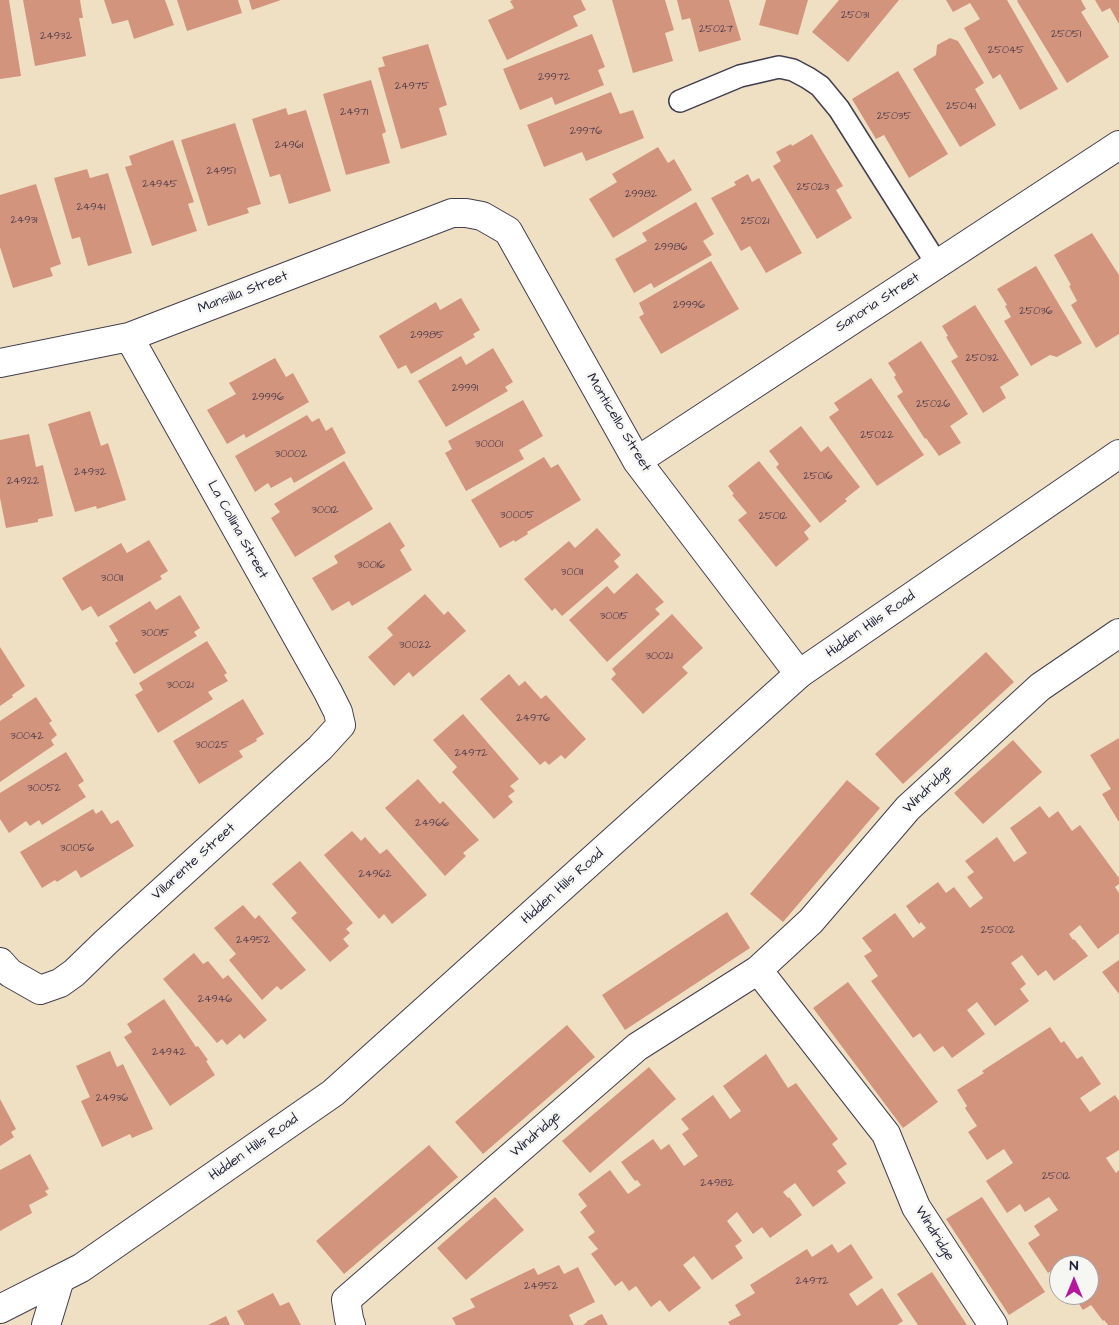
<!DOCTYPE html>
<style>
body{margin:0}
#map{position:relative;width:1119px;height:1325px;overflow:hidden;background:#efe0c3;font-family:"Architects Daughter",sans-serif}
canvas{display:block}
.north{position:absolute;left:1049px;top:1255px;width:50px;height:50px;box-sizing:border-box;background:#f6f6f2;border:1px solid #a1a1a9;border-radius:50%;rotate:0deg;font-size:14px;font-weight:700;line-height:20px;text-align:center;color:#22223b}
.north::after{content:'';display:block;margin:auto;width:18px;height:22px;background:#b5179e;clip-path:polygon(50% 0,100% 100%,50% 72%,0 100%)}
</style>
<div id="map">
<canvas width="1119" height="1325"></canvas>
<div class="north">N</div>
</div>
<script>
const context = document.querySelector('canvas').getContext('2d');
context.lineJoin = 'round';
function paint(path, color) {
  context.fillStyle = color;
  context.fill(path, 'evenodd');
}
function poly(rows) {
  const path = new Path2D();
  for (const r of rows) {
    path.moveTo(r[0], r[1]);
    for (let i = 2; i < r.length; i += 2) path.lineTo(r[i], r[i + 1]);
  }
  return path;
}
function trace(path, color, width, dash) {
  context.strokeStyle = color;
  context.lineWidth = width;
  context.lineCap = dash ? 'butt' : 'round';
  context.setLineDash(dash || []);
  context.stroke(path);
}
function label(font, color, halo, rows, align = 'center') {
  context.font = font + ' "Architects Daughter",sans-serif';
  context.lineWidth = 5;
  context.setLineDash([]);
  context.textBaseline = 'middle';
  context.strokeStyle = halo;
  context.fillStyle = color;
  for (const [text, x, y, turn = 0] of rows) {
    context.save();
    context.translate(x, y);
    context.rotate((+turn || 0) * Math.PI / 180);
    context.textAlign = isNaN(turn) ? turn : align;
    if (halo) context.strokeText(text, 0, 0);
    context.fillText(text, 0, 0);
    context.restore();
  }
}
paint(poly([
 [0,0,9,0,21,76,0,79],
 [23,0,80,0,83,18,79,18,86,56,35,66],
 [104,0,165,0,174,25,134,39,128,20,112,24],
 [177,0,238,0,242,13,187,31],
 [249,0,281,0,252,10],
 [513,0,581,0,586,10,573,16,578,26,507,60,488,20,514,8,510,1],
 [612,0,665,0,674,30,665,33,673,61,633,73],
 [677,0,729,0,741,40,699,52,690,18,682,20],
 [766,0,808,0,798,35,759,25],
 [839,0,899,0,848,62,812,32],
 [946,0,1007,0,1058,89,1020,110,1000,74,993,79,964,28,980,19,970,3,953,12],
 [1018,0,1081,0,1086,9,1081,12,1109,57,1067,83,1017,1],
 [1095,0,1119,0,1119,24,1110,8,1102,12],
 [592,34,605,67,598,70,604,85,555,105,552,97,520,110,503,69],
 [950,38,958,41,984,83,975,89,996,125,960,147,913,69,936,55,937,45],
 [428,44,447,105,439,108,447,135,401,149,378,68,385,66,382,57],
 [898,71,948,154,909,178,884,135,876,139,852,99],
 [371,80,386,132,382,134,390,163,346,175,323,94],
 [611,92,620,114,633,110,644,138,586,161,582,152,544,167,527,125],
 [286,108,288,115,306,110,331,191,289,204,280,174,270,177,252,119],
 [235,123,261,204,247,208,249,213,208,226,181,140],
 [812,134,843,186,836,190,852,218,817,239,773,166,781,161,776,152,791,144,792,146],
 [173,140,194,202,188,204,197,231,152,246,125,167,132,165,129,156],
 [658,147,668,163,674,159,692,190,613,238,589,199,617,182,612,174],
 [87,169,90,178,108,173,132,253,88,266,80,237,72,239,54,178],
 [748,174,752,182,759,178,802,253,766,273,750,246,741,251,711,198,736,185,734,182],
 [36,184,61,264,50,268,53,276,13,288,0,247,0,195],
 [696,202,714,234,703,241,712,255,654,288,651,283,634,293,615,259,647,241,642,233],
 [1092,233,1119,275,1119,334,1096,348,1071,305,1077,301,1069,286,1071,285,1054,255],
 [711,261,739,309,661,354,639,317,644,314,639,303],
 [1036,266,1082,343,1057,357,1050,355,1031,366,1004,321,1011,317,1005,306,1007,305,997,289],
 [461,298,480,330,473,334,475,337,411,374,406,365,398,369,379,336,436,302,440,310],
 [975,305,1019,375,1000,387,1006,398,983,413,951,361,958,357,946,337,948,336,942,326],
 [921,341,968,414,950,426,961,443,939,456,926,438,925,439,897,396,903,392,894,377,896,375,888,363],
 [493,348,513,382,505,387,508,391,446,427,418,381,461,356,466,365],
 [275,358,286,377,293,373,309,402,246,438,244,434,227,444,207,410,236,394,229,383],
 [871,378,924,455,877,486,829,417,839,410,834,403],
 [523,400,543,436,519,450,524,459,466,491,445,453,452,449,448,441],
 [90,411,101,446,108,443,126,500,97,509,96,506,75,512,48,424],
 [307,415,312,422,319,418,326,431,332,427,346,453,294,483,291,477,271,488,268,483,255,492,235,456],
 [801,426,821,452,828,446,860,487,845,499,847,501,820,523,776,467,779,464,769,451],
 [29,434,36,467,43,465,53,516,38,519,38,522,6,528,0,498,0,440],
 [544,457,551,468,558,464,581,500,527,532,528,534,515,542,514,540,500,548,471,500],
 [344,461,373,509,295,557,271,518,280,512,274,504],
 [759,461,811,526,804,532,809,539,776,567,738,520,747,513,732,495,734,494,728,486],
 [390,522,405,546,400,550,412,570,352,606,349,601,332,611,312,578,338,563,334,556],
 [597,528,621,555,614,561,619,567,562,616,555,608,552,611,524,579,569,541,575,548],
 [149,540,168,571,160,576,162,579,98,617,91,606,82,611,62,578,121,543,127,553],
 [637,573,664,602,655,609,660,614,607,662,569,620,607,586,614,594],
 [425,594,444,615,448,611,466,631,413,677,409,672,394,686,368,657,393,635,387,628],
 [180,595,200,628,194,632,197,636,134,674,115,643,118,641,109,626,150,601,156,610],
 [672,614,703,648,682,667,688,673,643,714,611,679,616,674,612,669],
 [207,641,227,673,224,675,228,681,208,692,213,699,158,733,135,695,143,690,139,683],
 [0,647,25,686,12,695,13,697,0,706],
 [986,652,1014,682,903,784,875,754],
 [509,674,519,686,525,681,541,699,546,695,586,739,565,759,561,755,549,765,545,761,540,765,480,699],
 [36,697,52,721,49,723,57,735,51,740,54,745,0,782,0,721],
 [243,699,264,734,256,739,257,741,239,751,243,757,199,784,173,741],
 [463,714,519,779,510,786,515,791,508,796,513,802,494,819,452,772,457,767,433,740],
 [1119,738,1119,822,1102,794,1111,789,1090,755],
 [1013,740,1042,772,983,824,954,793],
 [66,752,84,781,78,785,86,797,42,825,39,820,30,826,26,821,9,833,0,819,0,793],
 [418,779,440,804,443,801,479,840,463,853,466,856,445,876,385,808],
 [847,780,880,808,783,922,750,894],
 [1040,806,1049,818,1058,811,1072,831,1080,825,1119,878,1119,884,1115,887,1119,893,1119,933,1098,949,1080,925,1069,934,1073,940,1074,939,1088,956,1054,981,1046,970,1038,976,1022,955,1011,963,1026,984,1020,989,1029,1001,995,1026,977,1002,967,1010,985,1034,952,1058,943,1046,934,1052,920,1033,913,1038,871,981,878,976,864,956,872,951,862,938,895,913,913,938,926,928,921,922,919,924,906,906,938,882,946,893,954,887,970,908,983,898,967,877,974,872,965,861,997,837,1014,862,1027,853,1010,828],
 [93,809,96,814,102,810,111,824,118,820,134,846,81,878,76,870,57,882,55,880,42,888,20,852],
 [352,831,361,841,365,837,380,854,387,849,427,895,392,924,384,914,379,919,324,855],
 [300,861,353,923,346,929,350,933,343,939,349,946,330,962,291,918,297,913,272,884],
 [243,905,255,919,259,915,306,970,281,990,277,986,262,1000,229,960,236,954,214,928],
 [727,912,750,948,625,1030,602,995],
 [194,953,203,964,208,961,223,979,228,975,267,1020,244,1039,240,1034,227,1045,222,1039,217,1043,163,979],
 [1119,960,1119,994,1102,972],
 [848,982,938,1102,903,1128,813,1008],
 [164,999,196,1047,198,1046,208,1060,206,1061,215,1075,170,1106,124,1037,132,1032,127,1024],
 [567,1025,595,1057,483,1154,455,1122],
 [1050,1027,1061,1043,1064,1041,1077,1059,1082,1056,1101,1084,1080,1098,1090,1112,1115,1095,1119,1101,1119,1150,1106,1158,1116,1173,1119,1170,1119,1325,1108,1325,1104,1320,1103,1321,1091,1305,1083,1310,1073,1295,1089,1295,1089,1265,1080,1265,1074,1256,1048,1273,1028,1243,1040,1235,1034,1226,1058,1210,1049,1197,1025,1212,1020,1204,1007,1213,986,1181,1013,1163,1004,1149,987,1160,968,1132,977,1126,965,1108,967,1106,957,1090,984,1073,982,1071],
 [110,1051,117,1067,123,1064,153,1129,132,1138,130,1134,102,1147,81,1101,90,1097,76,1066],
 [766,1054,788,1088,796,1083,838,1139,832,1144,847,1164,837,1171,846,1183,813,1207,795,1183,783,1192,788,1198,789,1197,802,1215,770,1238,762,1227,753,1234,737,1212,727,1221,742,1241,735,1246,743,1258,712,1280,694,1256,683,1265,701,1288,669,1312,660,1300,651,1307,636,1286,629,1291,622,1281,615,1286,591,1254,598,1249,588,1237,595,1232,580,1212,587,1206,578,1194,610,1170,628,1194,641,1185,637,1180,635,1181,621,1162,653,1139,661,1150,669,1144,684,1166,698,1156,682,1134,689,1129,681,1119,713,1095,730,1119,741,1111,723,1086],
 [649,1067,676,1099,590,1173,562,1141],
 [0,1099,16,1129,11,1132,14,1137,0,1146],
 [429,1145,458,1177,344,1274,316,1241],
 [30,1154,49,1189,45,1191,48,1195,29,1205,32,1213,0,1231,0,1170],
 [495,1197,524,1230,466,1280,437,1248],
 [982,1197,1045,1292,1009,1315,946,1219],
 [832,1244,838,1253,851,1244,873,1278,849,1294,857,1306,882,1288,903,1321,897,1325,730,1325,728,1322,741,1315,735,1305,755,1293,750,1285,807,1249,812,1257],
 [559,1265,564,1274,578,1267,595,1302,569,1315,574,1325,456,1325,452,1318,475,1307,470,1299,534,1268,538,1275],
 [932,1272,967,1325,918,1325,897,1294],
 [273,1293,280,1306,289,1302,301,1325,245,1325,237,1311],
 [602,1314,608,1325,583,1325,587,1322,587,1321],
 [226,1316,230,1325,208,1325]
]), '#d3947e');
const service = poly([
 [680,101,740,76,779,67,793,70,808,78,820,86,839,109,937,264]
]);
const minor = poly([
 [0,363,129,337,452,213,466,213,482,216,508,231,637,461,799,674],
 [637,461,1119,145],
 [0,962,10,973,40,990,60,983,74,973,106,942,320,748,341,725,338,712,328,692,129,337],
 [758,970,886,1134,916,1207,993,1325],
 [46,1325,60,1279],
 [351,1325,349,1319,346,1300,637,1047,758,970,811,921,908,808,1040,687,1119,633]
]);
const tertiary = poly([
 [0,1309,81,1268,333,1093,799,674,1119,454]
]);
trace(service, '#413e4f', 24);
trace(minor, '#413e4f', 30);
trace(tertiary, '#413e4f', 30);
trace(service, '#fff', 21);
trace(minor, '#fff', 28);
trace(tertiary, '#fff', 28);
label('11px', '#4e3e4c', null, [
 ["25031",855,16],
 ["25027",716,30],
 ["25051",1066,35],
 ["24932",56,37],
 ["25045",1006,51],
 ["29972",554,78],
 ["24975",412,87],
 ["25041",961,107],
 ["24971",354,113],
 ["25035",894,117],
 ["29976",586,132],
 ["24961",289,146],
 ["24951",221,172],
 ["24945",160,185],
 ["25023",813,188],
 ["29982",641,195],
 ["24941",91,208],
 ["24931",24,221],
 ["25021",755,222],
 ["29986",671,248],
 ["29996",689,306],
 ["25036",1036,312],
 ["29985",427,336],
 ["25032",982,359],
 ["29991",465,389],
 ["29996",268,398],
 ["25026",933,405],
 ["25022",877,436],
 ["30001",489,445],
 ["30002",291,455],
 ["24932",90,473],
 ["25016",818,477],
 ["24922",23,482],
 ["30012",325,511],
 ["30005",517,516],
 ["25012",773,517],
 ["30016",371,566],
 ["30011",572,573],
 ["30011",112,579],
 ["30015",614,617],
 ["30015",155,634],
 ["30022",415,646],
 ["30021",659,657],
 ["30021",180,686],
 ["24976",533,719],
 ["30042",27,737],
 ["30025",212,746],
 ["24972",471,754],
 ["30052",44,789],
 ["24966",432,824],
 ["30056",77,849],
 ["24962",375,875],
 ["25002",998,931],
 ["24952",253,941],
 ["24946",215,1000],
 ["24942",169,1053],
 ["24936",112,1099],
 ["25012",1056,1177],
 ["24982",717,1184],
 ["24972",812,1282],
 ["24952",541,1287]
]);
label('14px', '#22223b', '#f6f6f2', [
 ["Mansilla Street",243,293,-21],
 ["Sanoria Street",878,303,-33],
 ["Monticello Street",618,423,59],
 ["La Collina Street",237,530,61],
 ["Hidden Hills Road",871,625,-35],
 ["Windridge",928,790,-44],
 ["Villarente Street",194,862,-42],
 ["Hidden Hills Road",563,887,-42],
 ["Windridge",536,1135,-41],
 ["Hidden Hills Road",254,1148,-35],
 ["Windridge",934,1234,58]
]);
</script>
